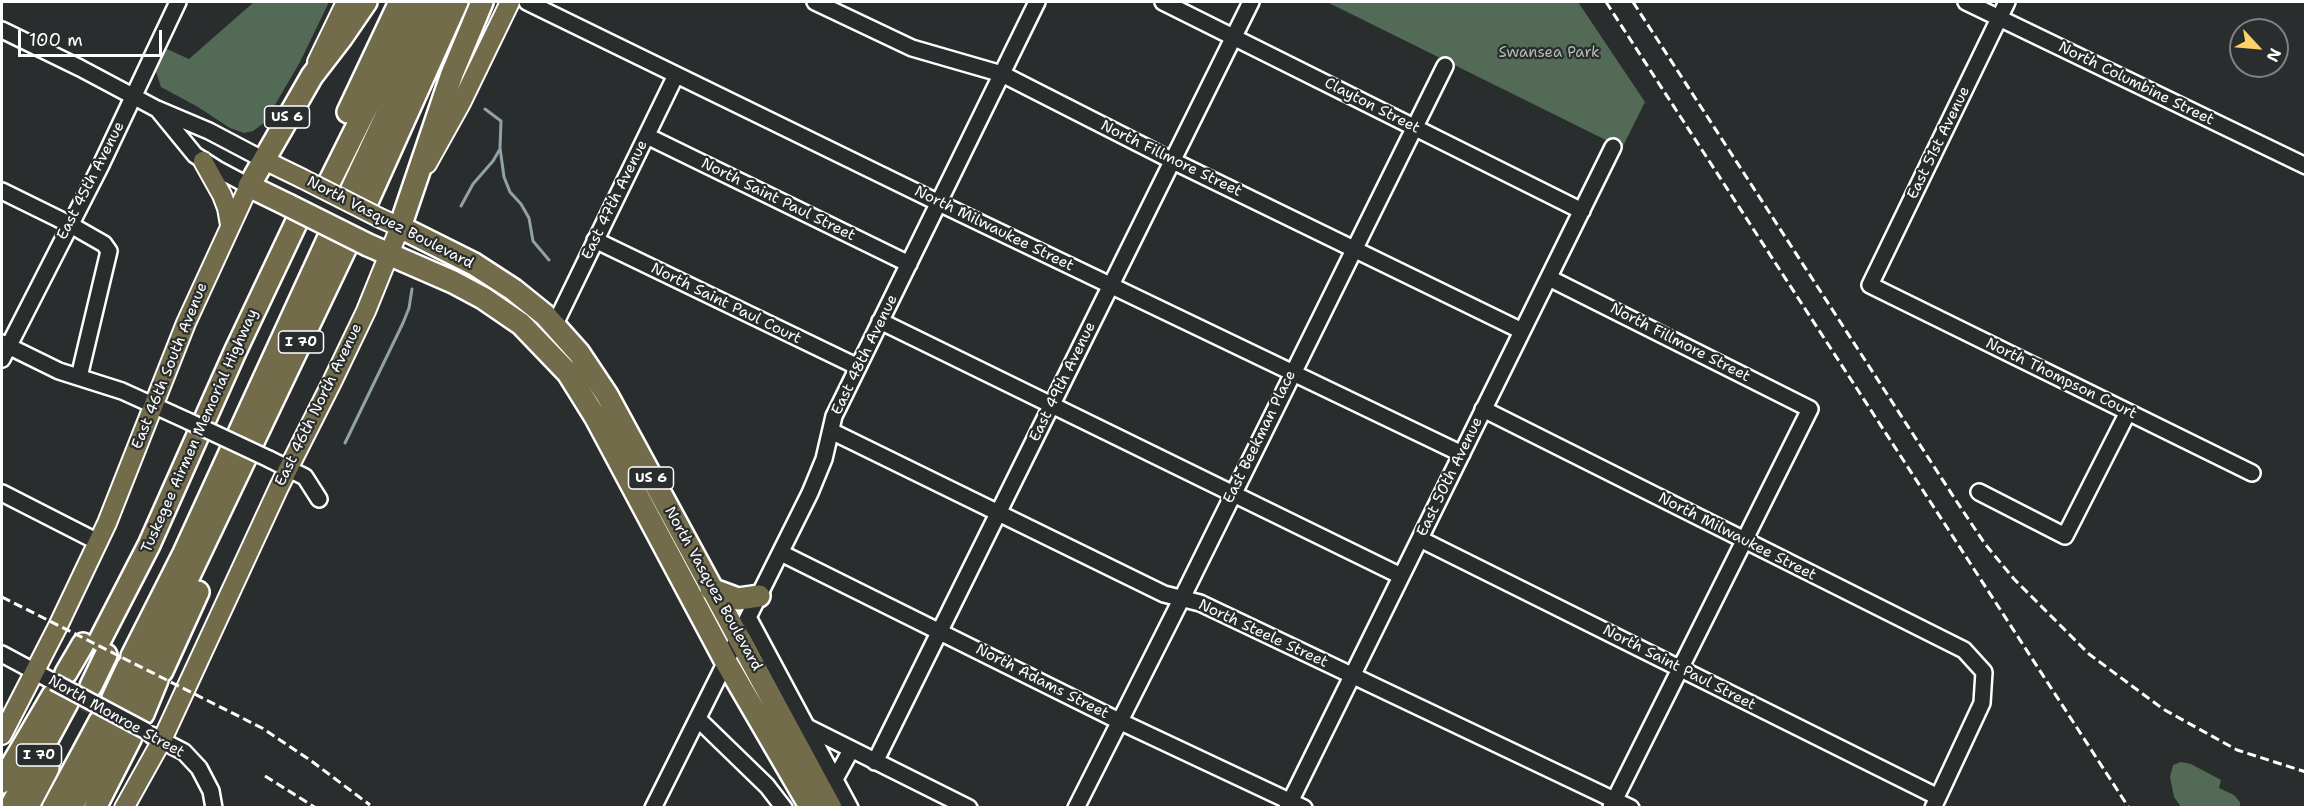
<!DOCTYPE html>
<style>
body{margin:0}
#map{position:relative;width:2307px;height:809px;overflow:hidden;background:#2a2d2e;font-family:"Shantell Sans",sans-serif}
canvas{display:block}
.frame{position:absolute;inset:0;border:3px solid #fff;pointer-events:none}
.north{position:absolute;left:2229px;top:18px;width:60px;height:60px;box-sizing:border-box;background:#2a2d2e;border:2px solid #7f8182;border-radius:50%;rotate:116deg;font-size:16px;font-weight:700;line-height:24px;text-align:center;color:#fff}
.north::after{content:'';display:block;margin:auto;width:21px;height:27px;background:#ffd166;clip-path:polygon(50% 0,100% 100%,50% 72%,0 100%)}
.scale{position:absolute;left:18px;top:30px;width:144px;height:27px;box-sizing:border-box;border:3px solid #fff;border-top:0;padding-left:8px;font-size:18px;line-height:21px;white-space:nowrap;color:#fff;-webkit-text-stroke:4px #2a2d2e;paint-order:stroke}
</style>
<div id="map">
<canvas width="2307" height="809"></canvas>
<div class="frame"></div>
<div class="north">N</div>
<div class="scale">100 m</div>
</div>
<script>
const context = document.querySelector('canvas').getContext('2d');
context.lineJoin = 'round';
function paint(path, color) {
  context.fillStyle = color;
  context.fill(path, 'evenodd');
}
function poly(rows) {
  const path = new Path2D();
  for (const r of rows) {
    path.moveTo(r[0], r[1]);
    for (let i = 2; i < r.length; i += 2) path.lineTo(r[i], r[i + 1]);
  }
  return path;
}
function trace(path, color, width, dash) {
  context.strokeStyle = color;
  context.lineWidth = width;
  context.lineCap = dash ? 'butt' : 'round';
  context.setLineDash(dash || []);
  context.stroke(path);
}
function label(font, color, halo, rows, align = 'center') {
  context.font = font + ' "Shantell Sans",sans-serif';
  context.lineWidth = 4.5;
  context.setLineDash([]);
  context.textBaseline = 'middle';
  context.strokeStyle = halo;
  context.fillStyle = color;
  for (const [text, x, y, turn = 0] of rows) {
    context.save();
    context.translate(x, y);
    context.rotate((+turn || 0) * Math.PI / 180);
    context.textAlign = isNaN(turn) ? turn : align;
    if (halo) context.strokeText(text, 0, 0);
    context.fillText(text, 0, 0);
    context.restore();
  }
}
paint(poly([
 [254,2,329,2,300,62,265,122,253,131,244,133,230,128,198,107,161,87,156,72,167,49,189,59],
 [1327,2,1578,2,1645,102,1622,148],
 [2181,762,2191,764,2221,780,2219,788,2234,795,2240,802,2240,807,2181,807,2174,797,2170,777,2173,765]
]), '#536a56');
trace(poly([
 [485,109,501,121,500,148,504,177,510,192,521,204,529,218,533,241,549,260],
 [461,206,473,184,493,161,500,149],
 [345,443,403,323,409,308,412,289]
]), '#92a1a8', 3);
trace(poly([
 [297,221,318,175],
 [329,237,351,191],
 [347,245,368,200],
 [79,709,91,686]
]), '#3f4243', 21, [21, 10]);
const minor = poly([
 [527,2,939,203,1462,454],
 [815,2,912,48,1002,74,1173,161,1522,331],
 [1163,2,1582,211],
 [1966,2,2306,166],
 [2007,2,1870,285,2252,473],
 [2,30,80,68,157,109,209,131,264,160],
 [159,111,195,155,217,169,249,186],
 [647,136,909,264],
 [2,191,69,224,104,244,109,251,79,377],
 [595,240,858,367],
 [1549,278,1810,409,1611,807],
 [880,321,1401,576],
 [555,324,676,75],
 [2,343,59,371,122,391,188,421],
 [2,359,101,165,178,2],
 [1483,409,1964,650,1984,672,1982,703,1933,808],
 [831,431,1164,594,1200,603,1631,808],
 [269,459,305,477,319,499],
 [1979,492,2065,536,2128,412],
 [2,493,98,542],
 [1420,539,1938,797],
 [781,553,1119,721,1304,808],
 [749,619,850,808],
 [2,654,54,682],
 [698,719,767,786,784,808],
 [809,728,969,808],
 [151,735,184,752,199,768,211,791,214,808],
 [875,762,1251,2],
 [828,785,834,781,851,750],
 [653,808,810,493,824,459,834,416,839,406,1037,2],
 [1076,808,1182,598,1445,66],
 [1287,808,1613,147]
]);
const major = poly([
 [317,62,346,2],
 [264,160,301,178],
 [203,161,222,195,227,208,230,225],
 [427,164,461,103,510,2],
 [2,735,58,626,107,523,186,323,249,186],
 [124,808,162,740,279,487,332,382,366,311,400,227,380,218]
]);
const highway = poly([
 [482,2,452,74,400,227,474,264,514,290,545,315,579,353,607,395,831,808],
 [348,112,400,2],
 [330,181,419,2],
 [351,191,439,2],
 [368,200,457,2],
 [288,205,249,186,312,76,342,37,366,2],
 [368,245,453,282,483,298,521,324,568,373,596,418,726,662,811,808],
 [711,589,738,599,759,596],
 [100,640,149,545,235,352,297,221],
 [132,656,184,553,329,237],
 [147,664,347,245],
 [162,671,198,592],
 [66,673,83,644],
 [91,686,106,655],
 [113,698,128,666],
 [127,705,143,673],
 [143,714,157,680],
 [2,782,53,695],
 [10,808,67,703],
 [27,808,48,768],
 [53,808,100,721],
 [71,808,114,728],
 [95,808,131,737]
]);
trace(minor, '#fff', 20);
trace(major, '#fff', 22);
trace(highway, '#fff', 26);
trace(minor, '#2a2d2e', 15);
trace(major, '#736c4b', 18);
trace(highway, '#736c4b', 21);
trace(poly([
 [1606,2,2129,808],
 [1633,2,1955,499,1985,544,2014,579,2089,654,2163,709,2237,750,2306,772],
 [2,597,262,728,310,760,370,805],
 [265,776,316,808]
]), '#fff', 3, [9, 4.5]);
const minorBridge = poly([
 [188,421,269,459],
 [54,682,146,731]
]);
const majorBridge = poly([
 [301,178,380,218]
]);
const highwayBridge = poly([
 [288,205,368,245]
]);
trace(minorBridge, '#fff', 20, []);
trace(majorBridge, '#fff', 22, []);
trace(highwayBridge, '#fff', 26, []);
trace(minorBridge, '#2a2d2e', 15);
trace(majorBridge, '#736c4b', 18);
trace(highwayBridge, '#736c4b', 21);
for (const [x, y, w] of [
 [287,117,45],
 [301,342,45],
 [651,478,45],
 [39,755,45]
]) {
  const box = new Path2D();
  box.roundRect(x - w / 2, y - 11, w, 22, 4.5);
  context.fillStyle = '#2a2d2e';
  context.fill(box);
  trace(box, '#fff', 1.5);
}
label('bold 14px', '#fff', null, [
 ["US 6",287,117],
 ["I 70",301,342],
 ["US 6",651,478],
 ["I 70",39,755]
]);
label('15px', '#b2bcb3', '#2a2d2e', [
 ["Swansea Park",1549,53]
]);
label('15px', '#fff', '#2a2d2e', [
 ["North Columbine Street",2136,84,26],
 ["Clayton Street",1372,106,27],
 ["East 51st Avenue",1939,143,-64],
 ["North Fillmore Street",1171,159,26],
 ["East 45th Avenue",91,181,-63],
 ["East 47th Avenue",615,200,-64],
 ["North Saint Paul Street",778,200,26],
 ["North Vasquez Boulevard",390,223,27],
 ["North Milwaukee Street",994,229,26],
 ["North Saint Paul Court",726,304,26],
 ["North Fillmore Street",1680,343,27],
 ["East 48th Avenue",865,355,-64],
 ["East 46th South Avenue",170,366,-68],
 ["North Thompson Court",2061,379,26],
 ["East 49th Avenue",1063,382,-64],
 ["East 46th North Avenue",319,405,-64],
 ["Tuskegee Airmen Memorial Highway",200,431,-66],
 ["East Beekman Place",1260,437,-64],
 ["East 50th Avenue",1450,477,-64],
 ["North Milwaukee Street",1737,537,27],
 ["North Vasquez Boulevard",713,589,61],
 ["North Steele Street",1263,634,25],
 ["North Saint Paul Street",1679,668,27],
 ["North Adams Street",1042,682,27],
 ["North Monroe Street",116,717,29]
]);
</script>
